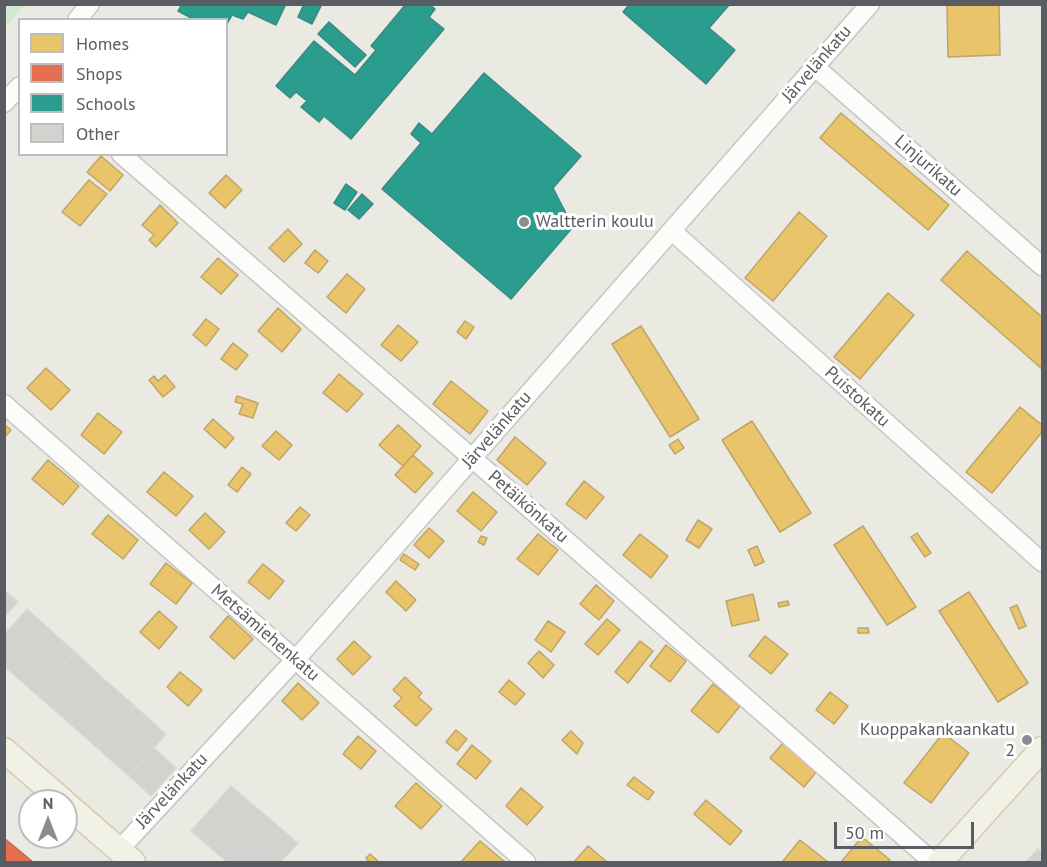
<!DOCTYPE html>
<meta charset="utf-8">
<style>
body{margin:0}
#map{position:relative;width:1047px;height:867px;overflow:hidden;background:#eae9e2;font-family:"PT Sans",sans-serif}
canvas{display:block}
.frame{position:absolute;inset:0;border:6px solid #595c62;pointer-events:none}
.legend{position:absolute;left:18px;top:18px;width:210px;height:138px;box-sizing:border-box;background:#fff;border:2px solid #bdbec0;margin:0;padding:8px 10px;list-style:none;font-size:18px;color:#595c62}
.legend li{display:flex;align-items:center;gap:12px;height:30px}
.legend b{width:30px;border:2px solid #bdbec0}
.north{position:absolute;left:18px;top:789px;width:60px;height:60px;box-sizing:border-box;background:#fff;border:2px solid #bdbec0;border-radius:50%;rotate:0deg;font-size:16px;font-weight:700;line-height:24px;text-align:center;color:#595c62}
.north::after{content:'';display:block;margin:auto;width:21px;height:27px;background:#8c8d8f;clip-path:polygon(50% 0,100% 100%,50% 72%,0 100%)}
.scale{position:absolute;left:834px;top:822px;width:140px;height:27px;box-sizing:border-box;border:3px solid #595c62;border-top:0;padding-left:8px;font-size:18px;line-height:21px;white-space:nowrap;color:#595c62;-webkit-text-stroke:4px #fff;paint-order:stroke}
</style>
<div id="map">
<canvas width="1047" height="867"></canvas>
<div class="frame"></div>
<ul class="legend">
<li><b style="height:16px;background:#e9c46a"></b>Homes</li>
<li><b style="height:16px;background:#e76f51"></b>Shops</li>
<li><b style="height:16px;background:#2a9d8f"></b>Schools</li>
<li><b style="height:16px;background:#d3d2ce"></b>Other</li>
</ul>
<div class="north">N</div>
<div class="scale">50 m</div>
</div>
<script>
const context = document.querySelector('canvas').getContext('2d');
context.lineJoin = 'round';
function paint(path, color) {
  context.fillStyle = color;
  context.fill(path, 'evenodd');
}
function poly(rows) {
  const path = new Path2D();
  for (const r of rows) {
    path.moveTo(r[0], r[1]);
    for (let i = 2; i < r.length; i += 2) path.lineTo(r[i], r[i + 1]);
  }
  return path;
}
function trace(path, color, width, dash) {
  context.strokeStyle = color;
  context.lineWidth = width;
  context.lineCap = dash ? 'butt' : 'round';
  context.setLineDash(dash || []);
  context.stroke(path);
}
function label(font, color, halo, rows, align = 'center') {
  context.font = font + ' "PT Sans",sans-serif';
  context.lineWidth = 6;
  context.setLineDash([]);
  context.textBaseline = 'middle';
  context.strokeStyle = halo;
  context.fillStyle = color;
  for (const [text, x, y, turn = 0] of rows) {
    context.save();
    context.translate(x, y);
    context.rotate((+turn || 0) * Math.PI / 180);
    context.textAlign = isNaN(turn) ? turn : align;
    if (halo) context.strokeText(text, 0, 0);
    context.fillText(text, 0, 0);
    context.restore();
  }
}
paint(poly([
 [5,4,25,5,5,27,4,5]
]), '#d0e8cd');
const homes = poly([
 [947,4,999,4,1000,55,948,57,947,4],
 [841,113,949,205,928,230,820,138,841,113],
 [101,156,123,175,110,191,87,172,101,156],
 [226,175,242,190,225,208,209,193,226,175],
 [89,180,107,194,80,226,62,212,89,180],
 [160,205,178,223,156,247,149,240,154,235,142,225,160,205],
 [799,212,827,236,773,301,745,278,799,212],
 [288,229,302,244,284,262,269,248,288,229],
 [315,250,328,261,318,273,305,263,315,250],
 [967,251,1042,317,1042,369,941,280,967,251],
 [218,258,238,275,221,294,201,277,218,258],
 [347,274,365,289,346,313,327,297,347,274],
 [888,293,914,315,860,379,834,357,888,293],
 [278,308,301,329,282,352,258,331,278,308],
 [206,319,219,329,206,346,193,335,206,319],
 [465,321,474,327,466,339,457,332,465,321],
 [398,325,418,342,401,361,381,345,398,325],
 [641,326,699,419,670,437,612,344,641,326],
 [233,343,248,355,236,370,221,359,233,343],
 [46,368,70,390,51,410,27,388,46,368],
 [339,374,363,394,347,412,323,393,339,374],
 [165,375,175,387,163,397,149,380,154,376,158,381,165,375],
 [451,381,488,411,470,434,433,404,451,381],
 [237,396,258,403,253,418,239,414,243,404,235,402,237,396],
 [1020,407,1042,425,1042,432,992,493,966,472,1020,407],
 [98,413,122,432,104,454,81,435,98,413],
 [213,419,234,438,225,448,204,429,213,419],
 [752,421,811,513,780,532,722,440,752,421],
 [4,424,11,430,4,438,4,424],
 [398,425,421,446,403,466,379,445,398,425],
 [276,431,292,445,279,460,262,446,276,431],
 [515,437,546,463,527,485,497,460,515,437],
 [678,439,684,448,675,454,669,445,678,439],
 [413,455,433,473,415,493,395,475,413,455],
 [48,460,79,486,63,505,32,479,48,460],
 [242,467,251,474,237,492,228,485,242,467],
 [164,472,193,496,176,516,147,492,164,472],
 [584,481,604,497,586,519,566,504,584,481],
 [473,492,497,512,481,531,457,511,473,492],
 [300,507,310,515,296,531,286,523,300,507],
 [205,513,225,532,209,549,189,530,205,513],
 [108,515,138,540,123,559,92,534,108,515],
 [698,520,712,529,699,548,686,540,698,520],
 [863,526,916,607,887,625,834,545,863,526],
 [429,528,444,541,429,558,414,545,429,528],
 [917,533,931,553,925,557,911,537,917,533],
 [538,534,558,550,538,575,517,559,538,534],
 [640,534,668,556,651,578,623,555,640,534],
 [481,536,487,538,484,545,478,542,481,536],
 [757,546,764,562,755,566,748,550,757,546],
 [404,554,419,564,415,570,400,560,404,554],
 [166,563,192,583,176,604,150,584,166,563],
 [263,564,284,581,269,599,248,582,263,564],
 [396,581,416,600,406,611,386,592,396,581],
 [596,585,614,601,599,620,580,604,596,585],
 [969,592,1028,683,998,702,939,611,969,592],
 [753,594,759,620,732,626,726,601,753,594],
 [788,601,789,605,779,607,778,603,788,601],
 [1017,605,1026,626,1019,629,1010,608,1017,605],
 [159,611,177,627,159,649,140,632,159,611],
 [228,616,253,639,234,659,210,637,228,616],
 [607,619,620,630,598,655,585,644,607,619],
 [548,621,565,632,551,652,535,640,548,621],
 [858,628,868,628,869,633,858,633,858,628],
 [765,636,788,654,771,674,749,656,765,636],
 [354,641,371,657,353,675,337,659,354,641],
 [640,641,653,651,628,683,615,672,640,641],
 [666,645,686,661,670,682,650,666,666,645],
 [539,651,554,665,543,678,528,663,539,651],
 [180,672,202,690,188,706,167,687,180,672],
 [405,677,422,693,418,697,432,709,416,726,394,706,402,698,393,690,405,677],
 [509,680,525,694,515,705,499,692,509,680],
 [298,683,319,703,302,720,282,701,298,683],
 [713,684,740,706,718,733,691,711,713,684],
 [830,692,848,706,834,724,816,710,830,692],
 [456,730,467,739,457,751,446,742,456,730],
 [571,731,583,743,577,754,562,740,571,731],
 [943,733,969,753,931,803,904,783,943,733],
 [358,736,376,751,361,769,343,754,358,736],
 [783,743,817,771,804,787,770,758,783,743],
 [472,745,491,761,476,779,457,764,472,745],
 [634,777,654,792,648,800,627,785,634,777],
 [416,783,442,806,421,829,395,806,416,783],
 [521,788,543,807,527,825,506,806,521,788],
 [706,800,742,831,730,845,694,814,706,800],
 [862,837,890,860,888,862,841,862,862,837],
 [800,840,828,862,785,862,783,861,800,840],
 [480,841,505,862,461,862,480,841],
 [588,846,607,862,574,862,588,846],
 [370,854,379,862,369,862,366,858,370,854]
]);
paint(homes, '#e9c46a');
trace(homes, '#bea568', 1.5);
const shops = poly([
 [4,838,33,862,4,862,4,838]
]);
paint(shops, '#e76f51');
trace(shops, '#bc6956', 1.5);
const schools = poly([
 [182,4,286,4,276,25,248,12,243,19,232,15,226,26,226,20,195,20,178,11,182,4],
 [304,4,322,4,312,24,298,17,304,4],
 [406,4,429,4,435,9,429,17,444,29,351,139,324,116,319,122,301,107,307,101,296,92,290,98,276,86,314,41,355,75,376,50,371,46,406,4],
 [626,4,730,4,709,28,735,50,706,84,623,12,628,6,626,4],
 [329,22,366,55,355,67,318,34,329,22],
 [484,73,581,156,553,188,573,227,511,299,382,189,421,143,411,134,419,123,432,134,484,73],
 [346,184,357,192,345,210,334,203,346,184],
 [362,194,373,204,359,219,348,210,362,194]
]);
paint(schools, '#2a9d8f');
trace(schools, '#388a82', 1.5);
const building = poly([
 [4,590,18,602,4,617,4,590],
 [27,609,75,652,38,696,4,666,4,635,27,609],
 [75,652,105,680,68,722,38,696,75,652],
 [105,680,135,706,97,748,68,722,105,680],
 [135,706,166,734,129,776,97,748,135,706],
 [154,748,176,768,151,796,129,776,154,748],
 [231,786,298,843,281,862,227,862,191,831,231,786],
 [1038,849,1042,853,1042,862,1026,862,1038,849]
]);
paint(building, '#d3d2ce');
trace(building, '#dad8d2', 1.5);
const minor = poly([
 [77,20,90,4],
 [814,66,1042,266],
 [4,103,20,86],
 [121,154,472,458,933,862],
 [672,231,1042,562],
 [4,404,526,862],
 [119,850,305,649,870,4]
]);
const major = poly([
 [4,750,63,801],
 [66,804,133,862],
 [940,862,1042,749]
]);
trace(minor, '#c6c7c5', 21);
trace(major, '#d4ccae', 27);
trace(minor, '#fcfcfb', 18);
trace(major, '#f2f1e5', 24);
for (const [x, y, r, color] of [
 [524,222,6,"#8c8d8f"],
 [1027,740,6,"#8c8d8f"]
]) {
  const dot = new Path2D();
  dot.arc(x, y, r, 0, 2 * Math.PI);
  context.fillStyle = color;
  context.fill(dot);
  trace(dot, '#fff', 2);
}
label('18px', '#595c62', '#fff', [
 ["Järvelänkatu",817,64,-49],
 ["Linjurikatu",928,166,41],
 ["Puistokatu",857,397,42],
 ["Järvelänkatu",497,430,-49],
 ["Petäikönkatu",528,507,41],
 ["Metsämiehenkatu",265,633,41],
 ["Järvelänkatu",172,791,-47]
]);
label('18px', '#595c62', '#fff', [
 ["Waltterin koulu",536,222],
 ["Kuoppakankaankatu",1015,730,"right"],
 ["2",1015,751,"right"]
], 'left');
</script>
